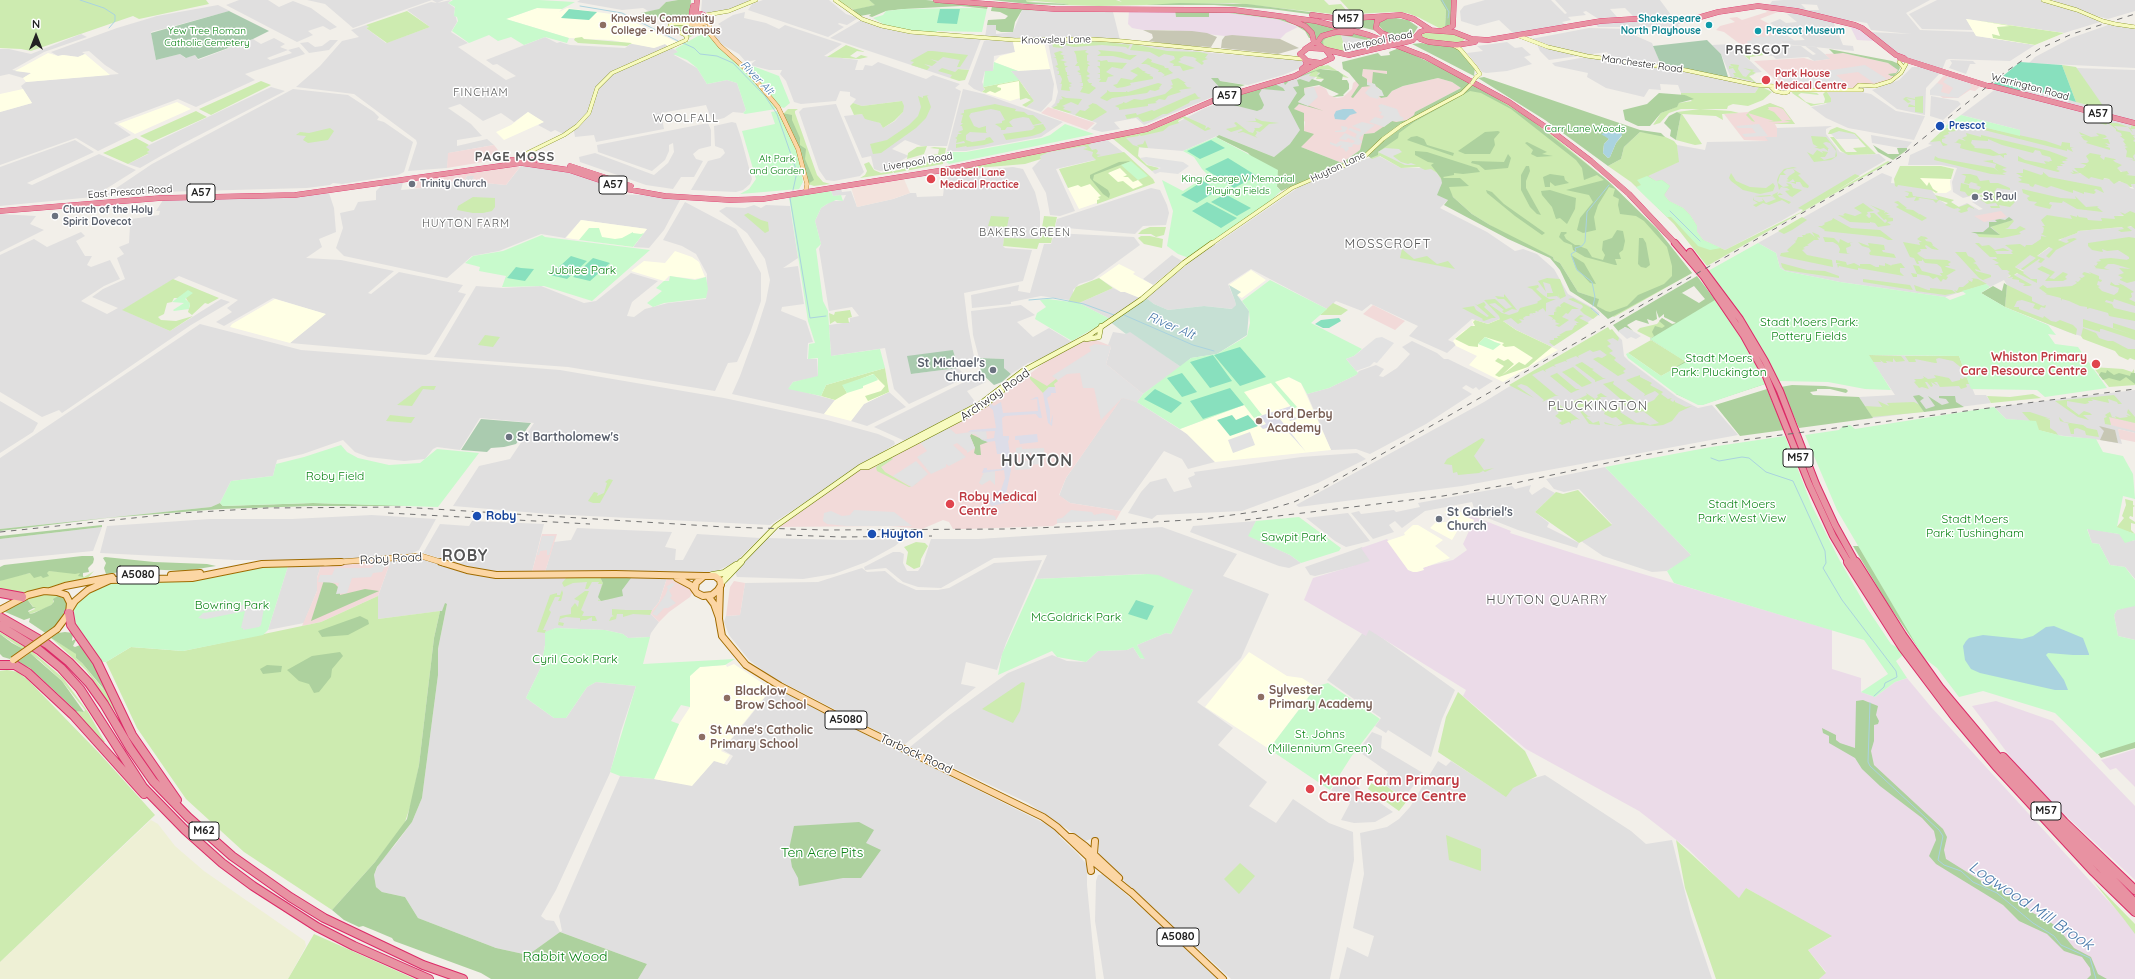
<!DOCTYPE html>
<style>
body{margin:0}
#map{position:relative;width:2135px;height:979px;overflow:hidden;background:#f2efe9;font-family:Quicksand,sans-serif}
canvas{display:block}
.north{position:absolute;left:16px;top:16px;width:40px;height:40px;-webkit-text-stroke:3px #fff;paint-order:stroke;rotate:0deg;font-size:11px;font-weight:700;line-height:16px;text-align:center;color:#222}
.north::after{content:'';display:block;margin:auto;width:14px;height:18px;background:#222;clip-path:polygon(50% 0,100% 100%,50% 72%,0 100%)}
</style>
<div id="map">
<canvas width="2135" height="979"></canvas>
<div class="north">N</div>
</div>
<script>
const context = document.querySelector('canvas').getContext('2d');
context.lineJoin = 'round';
function paint(path, color) {
  context.fillStyle = color;
  context.fill(path, 'evenodd');
}
function poly(rows) {
  const path = new Path2D();
  for (const r of rows) {
    path.moveTo(r[0], r[1]);
    for (let i = 2; i < r.length; i += 2) path.lineTo(r[i], r[i + 1]);
  }
  return path;
}
function trace(path, color, width, dash) {
  context.strokeStyle = color;
  context.lineWidth = width;
  context.lineCap = dash ? 'butt' : 'round';
  context.setLineDash(dash || []);
  context.stroke(path);
}
function label(font, color, halo, rows, align = 'center') {
  context.font = font + ' Quicksand,sans-serif';
  context.lineWidth = 3;
  context.setLineDash([]);
  context.textBaseline = 'middle';
  context.strokeStyle = halo;
  context.fillStyle = color;
  for (const [text, x, y, turn = 0] of rows) {
    context.save();
    context.translate(x, y);
    context.rotate((+turn || 0) * Math.PI / 180);
    context.textAlign = isNaN(turn) ? turn : align;
    if (halo) context.strokeText(text, 0, 0);
    context.fillText(text, 0, 0);
    context.restore();
  }
}
paint(poly([
 [239,0,268,0,279,7,293,1,311,8,337,27,330,30,323,26,308,31,313,35,297,42,226,5],
 [307,0,444,0,437,3,451,0,448,3,455,8,454,15,456,17,457,22,451,32,468,43,458,47,506,80,516,76,497,64,493,65,486,60,545,37,557,43,560,42,570,45,625,48,632,43,654,48,665,44,679,52,674,55,697,68,707,84,727,80,737,83,746,110,743,113,733,112,724,118,712,121,706,105,661,113,664,129,596,142,594,135,575,137,574,131,569,130,563,134,555,130,551,132,538,125,543,122,528,112,514,122,501,113,483,121,460,104,448,108,471,124,482,136,457,140,457,146,487,139,494,145,449,153,447,168,408,171,417,143,416,140,354,94,296,87,320,66,342,41,359,37,351,30,366,25,369,27,366,28,386,43,430,27,407,10,431,2,437,3,432,0,353,28,325,4],
 [580,0,678,0,666,2,659,9,650,12,643,8,622,10,577,2],
 [702,0,750,0,734,8,713,13,701,12],
 [763,0,829,0,846,14,858,18,847,25,839,23,838,24,844,27,828,37,748,10,752,4],
 [1485,0,1551,0,1565,14,1567,13,1555,0,1660,0,1674,19,1634,17,1625,8,1610,9,1617,17,1602,18,1597,18,1586,11,1583,12,1586,15,1568,17,1571,20,1562,22,1567,26,1514,34,1499,20,1477,26,1461,21,1460,11,1464,6],
 [1783,0,1930,0,1906,13,1920,30,1974,32,1977,36,2035,45,2010,61,1949,59,1946,60,1942,70,1899,55,1869,32,1911,34,1871,30,1867,23,1848,20,1849,22,1806,11,1806,10,1819,10,1817,5,1801,4,1806,9,1804,11,1769,6,1772,1],
 [1937,0,2050,0,2052,2,2054,0,2135,0,2135,11,2108,19,2082,12,2100,22,2064,33,1966,19,1973,30,1922,29,1909,14],
 [218,5,230,11,151,32,156,60,180,54,185,58,195,55,198,60,253,39,261,44,274,38,285,44,280,47,288,50,267,58,270,60,292,53,288,50,299,47,305,54,245,74,255,80,196,107,178,99,114,123,131,135,98,151,76,138,0,165,0,112,32,103,21,86,26,82,119,74,105,65,89,51,82,52,85,54,78,57,63,55,58,56,51,52,117,28,157,16],
 [1022,10,1113,12,1120,40,1018,40,985,37,987,25,996,25,996,34,1013,32],
 [745,12,744,18,766,23,779,29,785,25,842,44,824,56,858,60,855,70,863,70,865,65,872,66,878,62,926,79,933,75,960,84,955,88,961,91,947,146,921,146,905,140,892,149,909,156,897,163,898,167,893,169,880,171,874,169,871,156,862,158,844,116,862,114,869,119,880,123,883,128,895,121,903,112,902,101,862,106,853,103,856,99,850,96,850,92,840,91,836,101,801,104,794,102,786,81,780,74,782,70,769,70,750,65,756,60,746,62,739,54,723,45,713,35,723,32,717,29,721,26,718,24,733,15],
 [1789,12,1833,21,1843,45,1853,46,1854,51,1784,44,1781,41,1805,40,1791,27,1779,29,1770,23,1780,19,1786,23,1797,22,1787,14,1790,14],
 [861,20,890,30,910,34,981,39,969,70,958,69,950,78,830,38],
 [1645,20,1679,21,1681,24,1678,24,1679,27,1598,27,1596,24],
 [2111,24,2135,28,2135,68,2029,63,2035,57,2071,38],
 [1589,28,1628,29,1634,35,1652,43,1662,67,1612,60,1607,52,1549,60,1540,51,1536,42,1531,39],
 [81,34,87,37,44,52,12,70,32,73,23,78,9,74,0,76,0,49,9,49,31,54],
 [1341,35,1366,40,1371,46,1367,49,1346,52],
 [330,40,338,40,329,50,309,53,300,43,308,42,315,47,322,46],
 [987,40,1013,42,1015,52,994,56,993,71,985,71,982,82,985,89,982,92,974,89,968,84,984,41],
 [1096,40,1131,43,1212,53,1302,60,1305,63,1303,67,1283,75,1248,85,1220,81,1227,91,1144,125,1136,118,1114,122,1120,129,1102,132,1091,129,1097,123,1051,107,1055,103,1058,92,1048,42],
 [1507,42,1515,48,1522,47,1531,55,1524,57,1532,64,1507,71,1486,73,1482,72,1467,53,1483,51,1477,46],
 [1732,44,1762,72,1753,73,1754,75,1749,76,1758,84,1731,78,1721,54,1712,45],
 [1784,45,1788,48,1790,48,1788,45,1801,46,1813,55,1816,54,1805,46,1816,47,1831,59,1814,61,1808,57,1776,59,1773,56,1764,55,1761,52,1750,52,1748,46],
 [1586,57,1681,71,1759,87,1755,93,1681,93,1678,85,1660,84,1661,90,1649,89,1644,97,1606,88,1587,77,1588,73,1555,66,1552,63],
 [1950,60,1973,61,1976,64,1970,64,1966,74,1949,68,1952,63],
 [1912,67,1925,67,1941,72,1926,88,1925,115,1897,109,1872,90,1899,80],
 [2076,68,2135,70,2135,215,2115,216,2119,221,2050,234,2038,246,2014,251,2012,252,2016,257,2012,274,2007,278,2024,271,2015,267,2030,254,2036,257,2063,238,2077,233,2078,231,2135,226,2135,353,2068,332,2005,307,2007,285,2004,280,1990,287,1986,284,1945,297,1840,282,1785,271,1780,268,1776,253,1758,243,1882,173,1892,177,1891,183,1930,187,1938,199,1954,209,1967,203,1979,210,1983,209,1972,202,1983,198,1979,195,1988,194,1986,192,1963,198,1953,192,1952,182,1957,168,1941,165,1908,165,1910,155,1932,145,1928,144,1944,129,1963,122,2020,130,1961,115,1997,88,2027,88,2105,110],
 [2090,160,2121,171,2134,189,2130,188,2127,183,2079,173],
 [1050,69,1054,84,1052,100,1041,112,1026,107,1034,101,1011,71],
 [1316,71,1320,73,1298,93,1294,102,1290,104,1303,128,1292,143,1274,157,1219,135,1183,151,1134,147,1124,137,1151,131,1178,122,1205,108],
 [271,87,285,91,180,145,140,168,128,164,148,154,147,152,150,150,145,147,147,146],
 [293,89,348,95,374,112,379,117,377,120,384,122,413,142,404,172,398,175,342,184,333,183,330,185,307,188,158,192,106,195,152,164],
 [963,89,984,94,1063,122,1041,137,966,151,947,151],
 [1856,91,1871,94,1896,111,1925,116,1914,140,1848,128,1826,118,1811,107,1826,104,1831,98,1827,92],
 [1931,96,1958,101,1961,104,1943,120,1930,116],
 [836,104,864,172,860,176,834,181,826,180,819,170,799,112,803,108],
 [732,122,736,123,741,138,752,179,750,184,743,190,736,192,691,190,708,161,720,158,725,153,723,149,715,146,714,126],
 [708,123,711,130,711,146,699,149,693,154,696,159,703,161,694,177,681,177,673,189,646,185,580,162,579,157,595,153,654,175,668,163,674,152,673,143,669,145,669,151,665,160,652,171,598,152,597,145],
 [1832,126,1826,129,1826,134,1840,152,1846,153,1848,155,1879,154,1886,160,1781,221,1725,250,1703,240,1697,232,1697,226,1690,215,1683,208,1669,201,1664,195,1665,191,1656,181,1647,176,1678,162,1677,145,1705,150,1707,142,1767,141,1764,137,1777,136,1777,128],
 [1871,135,1912,142,1906,149,1872,143],
 [1106,139,1124,153,1056,169,1075,211,1060,216,1050,215,1046,193,1032,168,1041,159,1039,154],
 [75,140,94,152,27,183,32,185,99,154,136,170,93,197,0,206,0,167],
 [1379,156,1401,168,1431,168,1437,173,1441,178,1448,200,1440,208,1487,232,1515,251,1523,249,1537,254,1554,269,1568,294,1595,309,1600,313,1598,315,1552,347,1516,330,1500,319,1488,324,1472,319,1448,340,1457,344,1447,353,1409,336,1418,326,1371,304,1362,311,1336,301,1327,309,1251,269,1228,284,1235,301,1236,305,1233,309,1204,306,1168,310,1154,304,1145,297,1200,255,1299,187,1356,161],
 [521,166,562,171,582,176,614,189,608,194,644,195,680,200,664,230,649,248,633,247,647,229,581,220,565,238,541,234,499,251,472,256,447,278,344,256,336,248,343,228,340,213,354,210,358,202,376,200,376,191,382,185,403,182,401,190,423,188,426,184,464,181,467,176,475,176,473,179,476,179,475,182,506,185],
 [1013,167,1023,169,1035,192,1040,212,1040,239,1004,239,1003,246,1005,248,1032,250,1023,281,964,293,968,326,976,367,957,366,953,350,911,374,958,368,967,377,909,404,894,389,885,348,831,356,829,325,850,322,850,318,859,316,852,307,829,311,819,249,821,244,815,221,821,208,827,204,831,201,843,201,846,195,833,196,831,191,841,189,842,192,851,191,857,207,893,199,910,193,916,193,917,197,943,196,945,179,949,176,960,172],
 [1151,188,1160,190,1167,205,1169,213,1166,225,1143,226,1135,234,1055,227,1057,219],
 [329,193,334,208,336,232,319,239,322,247,306,258,341,260,394,271,368,293,371,294,399,272,463,285,458,292,466,294,430,353,426,355,290,343,325,314,273,298,224,326,216,322,232,312,227,308,238,300,179,276,123,310,170,331,221,299,230,302,191,325,62,413,59,410,42,417,0,392,0,255,34,239,47,247,81,232,85,236,76,241,85,256,92,256,87,265,91,267,110,260,120,279,104,286,81,301,107,314,118,308,92,297,103,289,125,279,117,258,124,254,119,247,129,243,130,225,115,226,118,221,159,215,160,211,156,211,163,200,296,197],
 [685,202,736,229,761,273,761,301,750,333,737,362,728,363,715,391,568,367,434,357,476,286,503,288,541,286,584,303,596,301,631,273,658,281,632,302,627,316,634,317,645,309,668,303,706,299,707,274,696,254,682,246,663,240],
 [754,205,761,208,766,205,790,206,798,258,783,268,798,266,804,304,782,307,781,311,806,321,813,342,808,343,807,359,817,359,818,377,793,382,789,388,835,400,824,414,732,394,740,376,757,329,766,301,770,280,765,259,747,233,719,211,726,207,745,208],
 [0,214,36,216,30,224,44,230,0,252],
 [1054,233,1134,237,1140,245,1092,280,1079,284,1073,290,1073,296,1069,300,1041,296,1011,302,1011,304,972,308,971,295,1019,285,1018,291,1030,293,1044,244,1051,244],
 [1172,255,1182,261,1153,285,1143,279],
 [1113,288,1121,292,1125,292,1140,298,1110,319,1079,303],
 [1021,305,1035,315,1017,322,1033,337,1049,328,1072,342,1038,360,1028,363,1011,374,1004,368,1004,359,979,358,973,335,971,311],
 [200,324,301,350,560,370,724,398,827,420,878,434,894,441,895,444,770,525,549,514,453,506,479,466,510,459,534,423,480,418,460,450,437,447,433,449,425,459,404,461,368,457,355,452,343,440,303,454,277,460,273,476,231,481,220,503,211,507,0,529,0,458],
 [1130,331,1181,367,1143,394,1106,364,1111,347,1108,345,1113,332,1126,334],
 [1615,333,1622,340,1624,356,1629,361,1677,397,1698,408,1712,405,1738,435,1462,486,1299,507,1296,505,1484,402,1533,372],
 [1412,341,1437,353,1444,359,1448,359,1493,381,1479,390,1476,387,1473,389,1466,385,1462,388,1472,394,1426,424,1370,454,1356,449,1331,450,1307,394,1329,388,1356,375,1359,371,1376,365,1384,369,1379,376,1383,377,1397,368,1410,354,1402,347],
 [1868,355,1959,356,1975,395,1986,395,1991,403,1873,418,1859,397,1895,395],
 [978,375,986,382,967,391,976,403,905,441,874,427],
 [2135,390,2135,433,2118,429,2122,444,2100,440,2056,435,2028,421,2006,419,1994,407],
 [889,392,906,407,867,426,851,421,864,404],
 [1122,397,1137,402,1187,434,1215,462,1188,469,1182,459,1164,451,1121,511,1070,503,1059,496,1066,478],
 [0,401,38,423,33,432,0,453],
 [1357,453,1366,459,1318,483,1242,511,1157,515,1152,519,1128,513,1141,492,1150,482,1166,478,1174,492,1192,487,1188,478,1195,475,1194,472,1301,457],
 [1605,467,1691,555,1691,557,1667,571,1652,572,1603,556,1581,541,1612,524,1579,489,1564,492,1554,489,1546,479],
 [1531,485,1529,491,1532,495,1544,487,1555,493,1535,512,1549,523,1547,527,1579,543,1577,548,1518,530,1485,517,1485,513,1475,511,1472,502,1425,511,1402,528,1395,521,1389,525,1394,532,1373,539,1351,513,1359,511,1361,514,1394,510,1396,512,1420,507,1418,503,1512,486,1515,489],
 [1348,513,1370,541,1346,547,1335,541,1306,518],
 [372,515,436,519,419,550,410,554,332,560,235,560,100,553,107,526,210,519,292,519],
 [472,521,544,524,532,572,495,572,473,569,423,553,440,524,469,526],
 [1256,521,1249,536,1290,555,1301,563,1289,568,1279,566,1190,532,1193,526],
 [102,527,93,551,0,560,0,539],
 [1162,527,1237,554,1223,576,1269,594,1241,658,1197,702,1233,728,1218,745,1267,782,1249,806,1276,823,1293,799,1329,823,1353,832,1354,860,1330,979,1231,979,1099,858,1099,845,1091,839,1085,841,1028,803,910,747,948,716,1008,673,1052,655,1067,661,1086,662,1098,651,1127,650,1133,647,1140,658,1144,659,1137,645,1166,633,1171,634,1193,590,1144,574,1036,579,1047,555,994,558,941,588,918,587,903,582,886,568,865,570,864,567,893,552,900,552,904,554,903,563,907,571,918,571,923,564,931,539,979,539],
 [577,528,672,532,665,547,676,549,675,560,683,560,697,534,760,538,737,561,719,570,701,574,545,572,554,542,571,540],
 [2087,528,2119,534,2132,541,2135,540,2135,579,2125,567,2110,565,2099,544,2092,543],
 [767,538,846,540,903,539,895,546,866,562,834,574,803,579,737,577,735,572],
 [1362,547,1372,562,1315,576,1310,575,1305,567],
 [412,559,430,560,470,574,493,577,632,576,667,578,659,602,650,613,659,622,651,633,647,645,649,637,628,638,623,634,605,630,556,628,545,633,545,645,541,667,526,698,554,718,566,718,587,687,596,682,636,686,621,731,610,773,556,890,541,916,546,920,554,921,560,932,562,931,559,916,620,776,654,779,692,785,714,760,727,765,733,756,723,750,774,686,833,718,1060,831,1059,836,1078,854,1087,865,1087,885,1096,979,638,979,647,964,560,932,528,955,496,948,418,918,405,897,382,892,376,887,374,875,380,861,395,845,412,822,422,798,438,675,438,649,447,604,442,611,378,619,378,596,391,560],
 [1042,560,1006,643,997,670,966,662,961,684,976,687,904,745,770,676,749,660,729,635,724,622,726,616,740,615,745,583,818,582,862,568,867,572,885,571,898,582,916,590,938,590,949,588,994,563],
 [321,565,317,578,317,591,304,623,268,630,288,566],
 [2130,606,2135,606,2135,640,2118,636,2114,615,2117,610],
 [1367,627,1455,690,1442,719,1431,757,1388,730,1386,733,1375,726,1381,718,1327,680],
 [1372,732,1382,736,1381,748,1423,773,1404,798,1382,783,1388,772,1358,751],
 [1438,761,1446,766,1451,761,1502,794,1512,785,1545,775,1631,831,1646,844,1672,840,1691,916,1712,979,1339,979,1347,947,1368,957,1374,936,1353,928,1364,874,1360,833,1387,827,1399,819,1410,807],
 [1342,776,1393,812,1375,822,1354,823,1341,820,1350,803,1331,790],
 [1103,874,1160,924,1217,979,1104,979,1095,921,1096,881,1098,875]
]), '#e0dfdf');
paint(poly([
 [1763,8,1783,10,1734,29,1760,19,1773,26,1764,27,1768,30,1777,29,1795,41,1781,41,1784,44,1740,44,1724,32,1716,30,1720,26,1735,22,1729,18,1737,17,1742,20,1767,12],
 [1843,53,1888,63,1896,67,1898,71,1891,80,1873,85,1862,86,1851,89,1801,89,1778,82,1754,61,1804,58,1814,61,1830,59,1825,54],
 [1363,69,1387,70,1388,74,1373,73,1381,98,1387,97,1392,91,1403,86,1438,78,1452,82,1461,88,1415,112,1415,115,1407,120,1396,122,1374,133,1365,134,1360,150,1342,163,1301,147,1305,122,1294,109,1300,103,1298,102,1305,95,1304,88,1321,86,1326,89,1329,95,1337,98,1343,97,1352,89,1353,83,1362,76],
 [1945,74,1982,85,1975,91,1970,90,1958,98,1943,98,1931,90],
 [1770,103,1783,108,1795,124,1775,124,1777,128,1777,137,1765,137,1768,141,1744,140,1724,114,1748,112],
 [1048,107,1095,123,1087,130,1041,113],
 [494,145,501,154,489,161,447,168,448,153],
 [507,167,520,167,506,185,474,182,476,180,473,179,474,176,467,176,464,181,426,184,423,188,415,188,419,179],
 [2001,211,2007,217,1984,222,1974,216],
 [1373,305,1405,321,1395,330,1363,314],
 [1096,340,1111,346,1106,364,1143,394,1137,402,1122,398,1066,478,1059,495,1070,503,1121,511,1116,520,1058,523,1053,526,967,529,953,529,949,522,943,520,922,529,890,526,779,527,861,469,872,468,994,402,1045,362,1082,341],
 [2109,417,2135,423,2135,431,2111,425],
 [2118,429,2135,433,2135,442,2120,439],
 [542,534,557,534,545,572,532,572],
 [391,560,378,596,321,622,302,626,317,591,317,578,321,565],
 [667,578,692,588,693,591,690,597,669,612,659,622,650,613,659,602],
 [734,581,745,583,740,615,726,616,730,587]
]), '#f2dad9');
paint(poly([
 [1175,10,1176,17,1209,17,1209,13,1229,13,1277,19,1298,27,1286,33,1280,39,1225,36,1169,30,1143,30,1132,28,1128,24,1129,11],
 [1850,26,1860,30,1876,41,1857,40],
 [1465,513,1511,531,1510,533,1582,556,1832,630,1832,669,1861,678,1861,692,1875,697,1895,682,1907,678,1932,708,2135,930,2135,979,1819,979,1826,972,1808,950,1831,937,1746,888,1739,899,1688,849,1639,811,1526,749,1463,696,1466,690,1369,630,1366,636,1304,600,1313,578,1370,561,1361,548,1387,539,1412,570,1453,560,1467,550,1463,544,1474,520,1464,516],
 [1996,701,2053,721,2135,806,2135,880,2052,803,2015,763,1972,706],
 [2135,749,2135,787,2116,768,2110,770,2101,760]
]), '#ebdbe8');
paint(poly([
 [537,8,562,9,559,12,567,8,619,15,679,43,669,47,665,44,654,48,611,40,569,38,506,19],
 [1966,19,2064,33,2035,45,1976,36],
 [1013,42,1044,42,1050,69,1018,71,994,62,1000,56,1015,52],
 [48,53,58,56,63,55,78,57,85,54,110,75,26,82,23,78,31,73,15,71],
 [1019,80,1030,95,1010,101,982,92,985,89,983,87],
 [23,89,32,103,0,112,0,94],
 [177,102,191,109,135,134,118,124],
 [528,112,544,122,504,140,496,132,511,125],
 [1133,161,1155,183,1079,209,1068,188,1091,175],
 [1941,166,1954,169,1950,181,1951,190,1946,193,1934,193,1930,187,1899,182],
 [581,220,647,229,633,247,566,238],
 [675,251,692,257,699,262,705,277,695,279,669,276,664,281,631,271,644,261,665,263],
 [1119,264,1135,272,1133,274,1153,285,1140,298,1125,292,1121,292,1099,278],
 [1251,270,1266,280,1242,298,1237,295,1240,292,1229,285],
 [275,299,326,314,290,343,230,327,232,324],
 [1500,319,1516,330,1558,350,1503,382,1469,365,1477,356,1456,346,1453,341,1462,332,1474,325,1472,322,1474,320,1488,324],
 [885,368,889,392,864,404,851,421,824,414,835,400,821,396,826,385],
 [1286,376,1301,383,1331,450,1215,462,1187,434,1180,429,1244,405,1234,392],
 [1451,510,1465,513,1464,516,1474,520,1469,531,1459,528,1452,540,1430,528,1436,522,1447,522,1452,516,1444,512],
 [1413,525,1418,525,1443,540,1435,546,1450,558,1423,568,1424,570,1417,572,1413,572,1408,570,1387,541,1405,535,1404,533],
 [1249,652,1287,676,1302,678,1316,687,1269,749,1205,707],
 [734,664,771,689,721,751,730,755,724,764,714,761,692,786,654,779,679,724,690,707,689,676,700,667,726,665,727,667]
]), '#ffffe5');
paint(poly([
 [904,179,910,193,893,199,857,207,851,187]
]), '#f3e3dd');
paint(poly([
 [1143,30,1192,31,1207,33,1217,37,1211,47,1175,45,1149,41,1153,38,1152,34],
 [1232,35,1280,39,1299,48,1278,54,1221,48,1222,40,1225,36],
 [2099,426,2115,430,2118,443,2100,440,2104,431]
]), '#c7c7b4');
paint(poly([
 [151,820,158,824,175,846,204,871,305,941,306,946,288,979,0,979,0,962]
]), '#eef0d5');
paint(poly([
 [0,0,206,0,209,4,139,19,133,16,31,51,21,49,0,48],
 [837,0,869,0,876,5,854,10],
 [1026,0,1116,0,1122,2,1119,0,1324,0,1329,5,1341,4,1351,16,1233,3,1099,6,1064,5,1067,4,1035,1,1027,2],
 [1340,0,1440,0,1446,10,1445,27,1447,28,1441,29,1418,17,1407,13,1394,12,1353,14],
 [407,11,430,27,387,43,366,28,369,27,366,25],
 [1975,20,2008,25,2064,33,2035,45,1993,38,1992,34,2000,36,1997,27,2010,26],
 [675,24,690,25,703,29,689,38,686,33,671,28,671,25],
 [1423,32,1455,33,1465,39,1461,43,1433,42,1421,37],
 [1341,35,1346,52,1326,48,1323,44,1323,41,1328,37],
 [582,37,584,39,632,43,627,46,578,43,574,40,575,38],
 [1077,41,1107,42,1130,45,1128,49,1126,47,1102,45,1074,47,1064,45,1062,48,1053,47,1052,43,1076,43],
 [1133,44,1167,51,1200,52,1208,54,1205,58,1208,59,1202,61,1204,63,1202,65,1195,60,1197,59,1193,57,1184,56,1179,59,1181,60,1178,62,1195,68,1183,71,1180,66,1173,66,1174,64,1169,62,1175,59,1174,56,1164,54,1159,57,1150,52,1130,50],
 [846,45,865,52,857,51,850,56,856,58,861,55,868,57,859,59,827,57],
 [1736,45,1748,46,1750,52,1761,52,1764,55,1750,57,1750,60,1740,52],
 [1087,50,1085,52,1089,54,1087,55,1087,61,1090,62,1087,63,1090,66,1088,66,1087,71,1090,74,1086,76,1090,78,1087,80,1089,83,1092,83,1091,85,1096,88,1089,94,1080,92,1083,87,1080,86,1083,86,1083,83,1079,82,1082,82,1081,75,1078,75,1081,74,1077,71,1080,70,1079,66,1075,66,1078,62,1074,62,1077,62,1076,55,1073,55,1076,55,1074,51],
 [1098,50,1121,52,1129,55,1137,55,1130,60,1113,56,1097,56,1101,53],
 [928,51,933,51,968,55,960,67,957,67,960,60,943,57,938,61,930,59,937,62,932,66,924,64,930,67,927,70,911,65,914,62,910,61],
 [1060,51,1063,52,1060,54,1065,56,1063,56,1064,59,1060,60,1067,62,1064,63,1065,66,1068,66,1065,68,1066,72,1070,72,1067,72,1067,75,1070,75,1067,76,1069,82,1072,83,1069,85,1072,86,1069,87,1070,91,1061,90,1062,84,1059,83,1061,83,1062,79,1060,75,1057,75,1059,74,1059,71,1056,70,1059,69,1055,66,1058,65,1056,58,1053,58,1056,57,1054,53],
 [1148,58,1152,60,1151,62,1164,66,1165,68,1169,68,1168,69,1173,73,1162,77,1165,75,1161,72,1158,72,1159,70,1152,67,1150,67,1151,66,1146,64,1141,64],
 [1099,60,1101,61,1107,60,1108,62,1127,63,1122,69,1112,67,1106,72,1114,76,1108,77,1106,82,1099,82,1101,79,1097,78,1100,78,1100,74,1097,74,1100,73,1100,69,1097,66,1100,66,1100,62,1097,61],
 [1325,64,1323,66,1328,65,1349,78,1343,77,1338,71,1325,69,1322,69,1317,75,1324,79,1316,79,1317,77,1309,76,1311,73,1305,74,1318,67,1309,70,1313,66],
 [1731,64,1739,65,1738,69,1743,76,1746,77,1751,71,1743,68,1755,70,1752,71,1756,73,1749,76,1757,84,1764,84,1753,83,1753,81,1736,77,1731,78,1735,76,1733,73,1736,73,1733,68,1729,69,1729,66,1734,67,1730,65],
 [2062,65,2076,67,2106,110,2076,102],
 [1138,67,1143,71,1146,71,1144,72,1148,74,1151,74,1149,75,1153,77,1153,79,1130,83,1131,85,1124,87,1117,88,1113,85,1117,84,1121,78,1132,80,1138,75,1130,71],
 [942,68,955,72,958,69,969,70,965,80,959,81,950,78,952,75,938,71],
 [1178,78,1186,83,1184,83,1187,87,1192,88,1179,90,1181,92,1168,96,1165,100,1159,99,1155,102,1157,103,1148,104,1148,106,1119,110,1119,108,1115,106,1123,103,1123,102,1126,103,1134,99,1142,100,1165,94,1173,87,1170,86,1173,85,1171,80],
 [1019,80,1034,101,1026,107,1022,105,1031,100,1026,98,1020,100,1019,81,998,85,997,87,1001,88,1001,90,995,93,990,91,986,93,982,92,985,89,983,87],
 [261,81,271,85,211,115,199,109],
 [1158,83,1162,84,1159,88,1160,89,1155,91,1150,90,1147,93,1112,98,1107,101,1100,98,1107,92,1107,90,1110,92,1126,92,1126,91,1128,92],
 [1473,84,1508,104,1551,134,1608,181,1657,229,1692,273,1614,317,1597,306,1598,299,1578,292,1560,263,1554,260,1553,257,1506,235,1472,214,1453,197,1437,173,1431,169,1425,170,1419,167,1401,168,1380,156,1372,159,1368,156,1381,142],
 [1759,87,1764,88,1772,92,1763,100,1748,106,1733,104,1728,106,1727,109,1681,109,1669,113,1660,123,1653,125,1661,113,1676,107,1679,103,1692,101,1685,95,1681,95,1681,93,1755,93],
 [1793,90,1817,93,1819,95,1801,93,1798,95,1806,102,1814,104,1824,103,1825,99,1823,94,1825,92,1827,92,1831,98,1831,102,1811,106,1792,93],
 [1195,93,1198,97,1201,98,1190,101,1189,103,1167,114,1163,114,1152,120,1143,122,1138,117,1125,119,1127,119,1125,115,1136,113,1137,115,1152,110,1154,111],
 [929,95,927,96,931,107,926,118,916,128,881,153,873,154,870,144,887,140,909,125,918,116,921,107,918,96,923,98,923,96],
 [1061,96,1066,98,1082,99,1078,105,1071,102,1062,106,1065,107,1063,109,1072,112,1069,113,1052,108,1058,105,1056,104,1059,103,1060,100,1058,100,1063,99],
 [1923,96,1923,113,1915,112,1915,107,1908,107,1909,104,1915,106,1915,100,1906,98,1911,102,1908,103,1903,99,1906,97,1915,99,1915,97],
 [902,101,904,106,903,112,894,121,883,128,880,123,865,119,862,114,854,115,850,106,853,103,862,106],
 [1093,103,1092,103,1096,104,1106,111,1107,112,1092,121,1075,115,1080,110,1085,111,1090,107,1088,106],
 [1770,103,1783,108,1795,124,1773,124,1791,122,1784,120,1791,120,1783,109,1777,107,1768,107,1769,109,1767,109,1774,112,1782,121,1768,122,1774,121,1748,113,1755,122,1752,121,1746,115,1750,111],
 [995,104,1016,109,1015,111,1024,112,1028,115,1033,115,1042,123,1033,125,1029,118,1023,117,1013,119,1009,122,1013,127,1007,127,1005,130,1001,130,1001,128,995,124,1002,123,1002,121,1005,120,1000,111,991,109,971,113,969,116,974,126,979,128,986,126,986,132,987,133,970,132,966,135,966,140,972,142,985,140,986,138,990,137,994,142,984,145,967,147,966,146,956,148,956,144,965,143,964,141,956,143,957,139,955,138,957,137,958,134,962,134,958,132,963,130,962,126,960,126,963,123,961,123,962,119,959,119,962,119,963,115,960,114,964,113,964,110],
 [788,109,798,109,795,111,795,113,817,175,823,182,830,184,814,186,808,184,792,129,784,113],
 [1700,109,1731,111,1739,113,1722,114,1723,120,1716,116,1682,114,1702,144,1695,145,1676,140,1681,114,1677,112],
 [196,111,207,117,152,142,140,136],
 [1184,116,1204,125,1206,126,1205,129,1208,127,1211,129,1205,131,1183,118,1178,121,1179,123,1169,126,1163,131,1141,136,1138,134,1139,136,1126,138,1133,145,1139,147,1137,145,1143,144,1145,140,1148,148,1139,147,1138,156,1147,165,1159,168,1157,170,1152,171,1112,138,1152,130],
 [2101,116,2101,121,2110,121,2110,123,2117,123,2131,128,2131,125,2135,126,2135,129,2131,129,2133,133,2128,127,2114,126,2118,130,2130,132,2132,135,2135,135,2133,136,2135,139,2133,141,2135,142,2135,154,2133,156,2135,161,2129,159,2134,160,2132,158,2126,157,2127,151,2125,148,2128,147,2124,146,2126,145,2123,141,2125,140,2120,136,2122,136,2121,133,2116,131,2116,129,2108,123,2106,125,2089,120,2089,118,2095,119,2093,117,2101,121],
 [1255,118,1262,121,1279,123,1269,124,1260,132,1256,131,1257,133,1255,136,1258,138,1243,132,1237,133,1243,130,1241,129,1231,132,1226,129,1235,127,1237,126,1234,123,1236,122,1249,132,1253,133,1255,129,1254,128,1259,128,1263,125,1256,122,1246,122,1256,121],
 [1043,124,1046,129,1041,133,1032,136,1006,140,1003,134,1032,130,1035,127,1033,126],
 [1956,125,1962,128,1954,129,1956,131,1948,132,1949,134,1943,136,1946,138,1942,139,1942,142,1948,145,1943,146,1940,141,1930,142,1944,129],
 [1973,125,2046,141,2061,146,2062,142,2070,143,2070,147,2074,148,2071,148,2073,152,2067,149,2067,151,1976,128],
 [1837,127,1855,133,1876,154,1848,155,1841,151,1830,137,1834,137,1846,152,1857,152,1853,148,1866,147,1854,134,1828,134,1830,130],
 [330,128,334,131,328,140,308,143,303,140,306,136,296,135,300,132,309,133],
 [1640,132,1659,134,1674,141,1677,145,1679,162,1648,176,1656,181,1662,180,1670,186,1664,195,1669,201,1683,208,1690,215,1697,226,1697,232,1703,240,1725,250,1801,212,1803,210,1798,208,1855,174,1860,176,1836,191,1888,161,1890,162,1707,266,1674,224,1631,182,1608,166,1621,159,1624,147],
 [2079,132,2091,137,2099,136,2096,133,2105,135,2107,137,2102,139,2108,139,2110,144,2105,143,2109,146,2105,146,2110,148,2110,150,2086,143,2088,141,2084,140,2081,136,2086,136,2081,135],
 [1966,133,1981,137,1981,135,2049,151,2068,158,2065,160,2068,161,2063,161,2062,162,2065,164,2060,164,2063,166,2057,166,2058,168,2056,169,2060,171,2058,172,2042,168,2018,161,2018,156,2025,160,2046,164,2044,161,2050,162,2049,161,2052,161,2050,157,2042,155,2040,151,2035,150,2033,153,2002,145,1988,139,1988,141,1972,140,1971,143,1975,147,1974,148,1990,149,1999,154,2006,153,2007,155,2004,155,2004,158,2000,155,1993,156,1967,150,1960,148,1961,144,1954,142,1956,142,1959,139,1966,141,1962,138,1967,136],
 [1811,136,1826,137,1836,149,1837,156,1831,160,1814,162,1807,152,1813,155,1817,150,1823,153,1822,151,1828,152,1825,157,1820,157,1824,160,1835,157,1836,151,1830,143,1826,142,1823,143,1829,149,1828,149,1828,151,1824,148,1820,149,1814,147,1818,147,1813,144],
 [136,138,149,145,146,147,150,150,147,152,149,153,128,164,103,153],
 [1097,141,1088,145,1092,150,1096,149,1098,151,1096,154,1101,155,1097,156,1098,157,1124,152,1153,179,1155,183,1097,204,1097,200,1100,199,1098,197,1101,196,1090,184,1081,187,1078,185,1068,188,1059,169,1096,160,1092,156,1093,152,1083,149,1088,148,1084,146,1049,152,1040,156,1041,159,1025,164,953,170],
 [1120,168,1127,175,1123,177,1128,177,1133,182,1138,180,1143,185,1133,189,1123,181,1118,182,1108,173],
 [927,146,924,154,907,159,908,153,917,147],
 [934,147,946,148,943,164,894,173,893,171,899,170,900,166,913,168,915,166,912,165,914,163,934,162,931,161,933,160,932,155,938,154,939,149,930,148],
 [2090,153,2101,155,2100,157,2104,160,2105,157,2115,159,2116,160,2113,160,2115,162,2122,165,2117,168,2121,172,2127,171,2129,174,2126,175,2135,176,2135,184,2131,184,2132,187,2130,187,2127,184,2119,181,2114,184,2109,179,2104,178,2103,180,2091,177,2089,179,2080,173,2073,174,2070,172,2074,173,2072,170,2079,173,2074,168,2083,168,2086,165,2080,163,2087,163,2089,161,2086,156],
 [1935,156,1938,158,1994,168,1999,172,1995,168,1996,164,1983,161,1993,160,1993,162,2007,168,2002,169,2007,172,2002,173,2006,175,1991,174,1942,162,1934,160],
 [869,162,874,170,881,173,892,171,893,173,860,178,865,175,867,171,864,164],
 [1900,166,1941,166,1954,169,1951,179,1920,178,1927,186,1929,182,1933,189,1938,192,1936,193,1931,190,1898,185,1897,187,1895,186,1894,179],
 [1793,167,1797,168,1787,169,1783,172,1786,175,1780,175,1778,183,1783,187,1789,186,1786,183,1791,184,1793,188,1802,190,1792,197,1797,199,1790,196,1785,191,1790,190,1787,188,1781,187,1779,190,1777,180,1779,175,1784,169],
 [1793,169,1801,174,1798,175,1809,186,1808,188,1803,187,1800,182,1796,182,1796,184,1790,182,1795,182,1793,179,1789,182,1786,181,1789,180,1787,179,1789,176,1795,172],
 [2023,169,2041,175,2043,174,2043,172,2049,177,2101,187,2104,193,2096,189,2094,190,2096,192,2094,194,2084,192,2084,194,2073,190,2073,193,2051,186,2047,188,2035,184,2033,187,2030,186,2029,184,2018,182,2022,180,2018,177,2023,177,2016,173,2023,173],
 [1731,173,1736,181,1750,187,1766,188,1773,183,1775,186,1773,191,1760,194,1743,190,1731,181,1729,178],
 [1961,174,1970,174,1977,176,1980,181,1989,180,1990,183,1998,183,2010,188,2010,190,1997,188,1994,192,1998,195,2017,201,2011,200,2015,202,2010,207,1999,205,2000,208,1991,208,1990,206,1998,206,1996,203,1987,204,1981,200,1983,197,1976,196,1988,194,1986,192,1968,196,1965,192,1960,191,1961,183,1969,185,1969,188,1979,190,1981,187,1976,185,1978,184,1971,182,1969,184,1964,183,1966,176],
 [2022,189,2061,198,2076,199,2075,196,2086,207,2099,206,2097,207,2103,212,2077,209,2063,201,2062,203,2050,202,2049,204,2052,205,2050,209,2037,206,2034,205,2037,202,2029,201,2027,198,2030,196,2023,193],
 [1904,191,1912,192,1913,196,1938,200,1935,195,1954,200,1951,202,1959,207,1968,204,1975,209,1969,207,1967,209,1968,211,1961,213,1958,211,1961,210,1958,208,1954,209,1945,205,1948,203,1939,200,1936,203,1933,200,1920,198,1918,199,1920,200,1914,201,1916,197,1907,198,1905,196,1908,196,1909,193],
 [1778,192,1777,195,1780,193,1783,195,1778,195,1779,197,1791,202,1789,204,1782,200,1769,205,1763,203,1756,207,1753,205,1758,203,1753,200,1754,197,1754,200,1759,202,1763,201,1762,198,1766,203,1776,199,1771,196,1761,197,1754,196,1770,195,1775,198,1772,195],
 [473,197,495,198,495,207,492,211,483,213,473,213,457,210,458,206],
 [1898,201,1907,208,1905,209,1913,210,1919,214,1917,215,1920,214,1927,218,1922,221,1896,207,1899,205,1894,202],
 [1863,203,1874,211,1867,212,1868,214,1866,215,1869,218,1871,217,1870,213,1874,213,1883,221,1885,223,1887,221,1886,219,1884,220,1877,213,1880,211,1870,205,1885,211,1884,213,1886,212,1889,214,1885,214,1891,216,1887,217,1893,218,1893,221,1887,222,1891,225,1878,227,1875,223,1870,222,1870,223,1850,222,1838,215,1845,216,1843,215,1845,213,1855,216,1862,213,1854,208],
 [2130,211,2135,213,2135,229,2131,226,2127,227,2132,231,2121,232,2118,230,2124,229,2122,227,2078,231,2077,233,2058,240,2066,243,2069,242,2067,240,2069,239,2074,238,2077,239,2056,250,2049,258,2046,256,2053,249,2049,247,2037,256,2045,259,2041,263,2038,262,2040,260,2039,259,2023,270,2021,269,2036,258,2030,255,2015,267,2024,272,2023,273,2031,279,2037,279,2037,283,2017,273,2014,275,2032,285,2029,286,2023,286,2025,284,2019,282,2019,280,2012,279,2013,277,2007,278,2011,276,2008,273,2010,272,2007,270,2002,270,1998,265,1994,265,1999,263,1992,259,1997,259,1996,257,1990,257,1975,243,1979,243,1982,246,1989,245,1995,250,2003,248,2010,251,1995,251,1997,254,2013,254,2011,252,2013,251,2005,245,2020,244,2025,247,2026,245,2032,245,2041,239,2041,236,2047,237,2041,234,2043,233,2044,228,2042,226,2045,226,2041,220,2047,215,2072,219,2070,215,2077,217,2077,215,2079,217,2087,218,2088,220,2102,221,2101,218,2115,219,2114,216,2124,216,2120,212,2125,214],
 [748,213,761,220,768,222,769,231,765,233,744,215],
 [991,216,1009,217,1007,227,988,226],
 [1044,216,1057,217,1051,243,1039,243,1037,249,1003,246,1004,238,1040,239],
 [1802,217,1807,220,1792,230,1784,234,1778,231],
 [1833,218,1851,228,1880,230,1893,240,1888,240,1882,237,1824,231,1825,230,1818,226,1822,226,1825,224,1824,223,1832,220],
 [2013,220,2014,221,2008,228,2005,229,2016,229,2020,226,2026,229,2019,232,2021,234,2002,238,1979,237,1976,233,1999,234,1990,226],
 [1150,227,1166,227,1164,235,1156,237,1151,234,1138,234,1142,230],
 [1812,232,1819,235,1820,238,1817,237,1819,240,1814,240,1810,243,1813,244,1810,243,1807,245,1809,246,1806,246,1803,248,1805,249,1802,250,1807,255,1832,260,1833,267,1780,256,1781,253,1789,252,1787,250,1796,242,1794,240,1796,241,1798,237,1803,237,1802,235,1806,235,1805,234,1810,233,1815,237],
 [1141,236,1150,236,1163,239,1162,248,1144,244,1138,238],
 [1921,236,1926,237,1928,239,1925,239,1926,241,1931,242,1933,245,1932,245,1939,250,1932,249,1926,245,1925,246,1927,249,1920,249,1921,251,1917,253,1920,256,1925,259,1947,260,1951,262,1948,264,1950,266,1945,266,1946,267,1956,270,1946,276,1948,277,1946,280,1943,279,1941,282,1937,277,1933,279,1929,276,1917,274,1917,277,1913,277,1911,273,1917,274,1913,265,1919,266,1922,271,1942,276,1940,273,1943,273,1941,267,1937,264,1925,263,1922,259,1922,261,1918,261,1919,264,1917,264,1914,258,1910,257,1903,242,1920,245,1919,242,1922,242,1917,239],
 [1823,237,1834,238,1839,243,1840,239,1848,243,1853,242,1850,243,1851,246,1846,248,1847,253,1850,254,1839,253,1840,249,1838,245,1833,242,1825,242],
 [2129,237,2135,238,2135,253,2133,252,2135,253,2135,281,2127,283,2120,280,2120,279,2123,278,2118,275,2124,273,2119,268,2131,269,2114,264,2108,264,2104,268,2110,270,2094,268,2096,268,2094,265,2096,266,2098,263,2096,262,2101,261,2099,259,2111,258,2128,260,2127,259,2129,259,2129,257,2118,250,2107,251,2102,249,2103,252,2092,250,2088,246,2088,243],
 [1858,242,1869,246,1868,243,1884,245,1885,250,1882,250,1883,252,1894,254,1896,258,1870,255,1869,253,1871,251,1869,248,1862,246],
 [1402,249,1414,259,1427,256,1437,264,1448,261,1455,269,1400,258],
 [1955,252,1966,252,1968,256,1973,258,1976,262,1973,263,1976,264,1981,271,1975,269,1976,271,1991,275,1991,277,1983,280,1988,283,1979,278],
 [1836,260,1846,262,1847,265,1854,263,1860,266,1860,264,1870,264,1876,267,1879,267,1879,265,1885,266,1885,263,1892,266,1891,265,1901,263,1905,268,1900,268,1900,272,1904,276,1858,268,1858,270,1839,266,1838,268,1837,264,1841,264,1836,263],
 [1781,263,1807,270,1825,271,1839,276,1839,278,1785,270,1782,267],
 [2042,266,2055,272,2049,278,2054,279,2063,272,2068,274,2065,277,2067,279,2063,281,2045,281,2050,275,2037,269],
 [2084,272,2091,274,2089,272,2099,276,2099,279,2102,280,2101,282,2098,281,2097,285,2100,286,2098,287,2102,291,2114,295,2118,292,2119,288,2110,285,2111,282,2115,285,2120,285,2118,283,2123,285,2134,292,2131,293,2132,297,2129,299,2135,302,2135,306,2114,299,2113,302,2106,300,2105,302,2112,304,2114,308,2135,313,2135,321,2109,316,2108,313,2090,308,2087,309,2087,307,2080,306,2069,301,2062,299,2061,301,2061,298,2045,294,2047,294,2039,288,2043,285,2047,288,2072,286,2077,283,2075,281,2078,282,2081,279,2079,277,2082,278,2085,276,2082,274],
 [1099,278,1113,288,1079,303,1068,302,1076,287],
 [1547,278,1560,279,1566,296,1560,299,1558,294,1559,298,1557,296,1547,297,1547,293,1553,293,1550,284,1543,282,1546,292,1538,281],
 [1971,278,1978,279,1987,284,1957,293,1954,290,1957,291,1959,287,1963,287,1969,282,1968,280,1972,282,1973,279],
 [173,279,219,298,208,304,205,303,192,315,188,312,190,305,186,298,174,298,172,302,167,303,164,314,158,317,161,320,176,321,193,316,170,331,122,310],
 [1863,279,1910,285,1913,290,1863,282],
 [1538,285,1539,287,1536,289,1543,295,1549,299,1556,299,1546,303,1546,312,1543,308,1538,311,1539,312,1536,311,1535,312,1536,313,1532,313,1534,315,1531,313,1529,315,1530,316,1526,316,1528,318,1526,316,1523,318,1524,320,1519,319,1522,322,1518,324,1511,318,1503,321,1516,330,1552,347,1528,367,1499,377,1495,375,1504,366,1495,361,1498,358,1504,361,1508,359,1514,364,1502,375,1519,362,1525,365,1533,358,1514,346,1505,347,1502,345,1504,343,1485,337,1478,344,1478,347,1469,346,1455,339,1471,326,1475,326,1473,322,1475,320,1488,324,1500,319,1499,316,1484,300,1495,299,1506,309,1512,307,1504,299,1498,299,1495,296,1504,297,1504,294,1517,310,1512,309,1504,313,1502,311,1504,310,1495,303,1489,304,1502,313,1509,315,1518,312,1520,308,1538,303,1537,302,1542,299,1532,289,1527,287],
 [1914,285,1928,290,1930,290,1930,288,1952,290,1956,293,1945,295,1916,291],
 [2007,285,2032,297,2032,301,2043,306,2046,305,2045,308,2041,307,2039,310,2033,308,2035,304,2022,300,2017,301,2014,307,2019,307,2019,309,2043,318,2044,316,2051,321,2056,322,2060,320,2073,325,2077,329,2076,335,2005,307],
 [1573,298,1593,309,1592,310,1598,315,1593,319,1584,314,1580,310,1583,307,1582,305,1568,299],
 [1484,302,1486,305,1484,307,1496,318,1492,318,1484,321,1482,320,1483,319,1462,308,1474,306,1476,310,1487,317,1489,316,1474,303,1477,305],
 [1564,302,1579,309,1572,309,1568,314,1566,313,1564,315,1567,317,1564,315,1562,317,1569,320,1559,327,1555,325,1560,324,1555,322,1556,321,1554,319,1552,320,1553,318,1548,315,1554,315,1554,312,1557,311,1554,310,1557,309,1555,308,1558,307,1557,306,1561,307,1560,305],
 [1333,303,1348,310,1341,315,1320,315],
 [850,310,852,317,848,318,849,323,837,323,835,321,830,324,829,313,834,315,835,312],
 [1580,315,1584,316,1579,318,1589,323,1554,346,1549,342,1551,341,1549,340,1554,340,1554,338,1558,338,1557,336,1561,336,1559,335,1566,331,1572,330,1575,325,1577,325,1576,323,1579,323,1574,320],
 [1662,318,1672,324,1651,338,1637,331,1640,328,1657,324],
 [2083,319,2131,334,2113,328,2113,323,2135,330,2135,340,2102,329,2100,329,2100,332,2083,327],
 [1608,327,1610,330,1612,329,1619,338,1618,341,1613,338,1607,340,1611,344,1607,346,1613,351,1609,353,1616,358,1614,360,1626,369,1623,371,1625,373,1618,376,1593,359,1598,357,1602,358,1607,355,1600,350,1593,352,1590,350,1578,356,1579,358,1576,356,1566,360,1567,362,1565,361,1554,365,1556,367,1553,366,1545,370,1546,372,1543,370,1532,375,1556,395,1559,395,1555,396,1542,402,1544,400,1527,386,1521,384,1517,386,1534,398,1509,385],
 [2083,328,2096,333,2099,338,2108,341,2113,341,2128,349,2135,349,2135,360,2130,358,2128,360,2119,356,2115,351,2083,339,2081,336],
 [485,335,500,337,493,347,478,345],
 [1651,340,1687,362,1661,376,1628,353],
 [1868,355,1901,356,1905,361,1896,362,1893,358,1893,362,1886,361,1887,363,1884,363,1880,360,1881,362,1873,362],
 [1905,356,1959,356,1964,370,1953,361,1948,360,1939,358,1936,359,1937,363,1935,363,1915,359,1916,362,1909,362],
 [1582,362,1591,368,1594,369,1592,370,1603,378,1606,378,1595,382,1595,380,1575,365],
 [1573,367,1592,383,1582,387,1562,372],
 [2093,367,2123,369,2132,372,2134,369,2135,385,2109,387],
 [885,368,889,392,868,401,865,396,881,391,885,386,873,374,843,386,847,393,835,400,821,396,826,385],
 [1559,372,1557,373,1576,389,1580,389,1571,393,1550,376],
 [1640,375,1640,377,1652,383,1650,385,1663,392,1661,394,1668,399,1672,398,1670,400,1673,402,1675,400,1675,402,1686,407,1692,406,1679,412,1672,421,1663,425,1655,426,1629,424,1617,426,1605,424,1604,422,1617,426,1623,423,1616,417,1612,418,1604,414,1605,412,1601,409,1595,411,1603,407,1610,412,1619,407,1623,410,1620,412,1637,423,1643,422,1650,425,1659,423,1643,411,1636,413,1630,408,1633,410,1642,406,1640,403,1643,405,1654,400,1659,394,1655,391,1644,396,1645,394,1626,380],
 [1934,375,1949,378,1952,382,1960,380,1960,378,1963,379,1964,377,1967,378,1969,384,1966,384,1967,387,1961,389,1959,386,1940,387,1937,382,1934,382,1938,386,1931,382,1933,386,1931,387,1927,382,1925,382,1929,389,1922,387,1919,388,1914,382,1916,381,1914,379,1921,379,1924,378,1923,376,1928,379,1936,378],
 [1030,376,1047,386,1056,379,1058,381,1054,384,1055,387,1049,387,1043,393,1030,379],
 [1614,381,1613,384,1635,400,1625,406,1623,401,1603,384],
 [422,386,436,386,434,390,423,389,412,406,397,405],
 [1586,393,1595,399,1598,397,1597,395,1601,393,1607,397,1600,397,1601,399,1589,403,1592,406,1590,408,1581,410,1588,416,1591,416,1586,417,1593,423,1599,421,1600,425,1589,424,1579,410,1581,409,1577,408,1570,403,1587,395],
 [2033,394,2041,398,1991,403,1987,396,2010,397],
 [2114,395,2122,404,2118,404,2117,402,2108,399,2109,403,2091,399,2093,401,2088,401,2089,403,2085,404,2067,401,2067,406,2079,415,2084,411,2090,413,2092,415,2083,415,2089,420,2078,417,2055,401],
 [1557,400,1556,402,1580,420,1577,419,1571,421,1571,424,1569,422,1562,425,1559,423,1562,421,1555,416,1559,413,1548,404,1545,405],
 [1878,401,1889,406,1887,403,1914,402,1920,405,1924,412,1872,417,1865,406,1882,407],
 [2128,409,2135,417,2135,423,2109,417,2111,425,2105,424,2104,418,2107,417,2105,415,2108,413,2110,412,2112,417,2116,418,2115,416,2120,418,2128,417,2126,415,2131,416,2127,413],
 [2022,412,2030,412,2051,419,2045,418,2050,420,2050,428,2056,432,2058,435,2038,430],
 [390,415,409,417,415,417,411,423,386,421],
 [2059,417,2064,422,2083,425,2087,428,2097,430,2099,437,2086,435,2085,431,2077,428,2074,429,2074,434,2071,434,2068,424,2070,424,2060,421],
 [1482,438,1485,440,1474,456,1484,470,1494,468,1485,472,1482,470,1483,471,1479,473,1458,475,1457,472,1453,473,1452,465,1444,464,1447,459],
 [890,457,893,459,881,467,885,472,909,486,918,483,909,487,877,471,876,467],
 [609,479,613,480,600,503,593,503,588,501,594,492,598,493,597,496,604,493,607,483,605,482],
 [1578,490,1612,525,1579,543,1535,512,1556,492,1563,494],
 [2125,499,2133,501,2133,505,2135,506,2133,507,2133,517,2130,516,2129,518,2135,522,2135,524,2131,523,2131,530,2135,534,2116,528,2124,518,2122,516,2126,505],
 [916,542,925,543,928,546,921,559,920,567,914,569,906,564,908,552,904,547],
 [49,571,80,572,84,577,94,571,87,579,22,595,0,591,0,581,5,578,30,573],
 [567,577,600,577,603,583,598,600,617,598,598,601,602,584,598,584,599,582,592,582,588,589,585,589,587,582,573,583,564,587,562,583],
 [562,590,563,593,561,601,558,601,560,597,555,597,549,610,551,612,543,630,546,630,545,633,537,632,550,595,557,593,557,595,560,595],
 [585,591,589,591,581,610,584,612,582,616,595,616,597,621,592,621,592,617,586,620,581,620,580,622,580,618,566,617,560,619,559,622,564,623,563,626,558,625,560,616,571,614,571,608,575,603,578,607,579,601,574,599],
 [44,593,63,596,53,600,54,603,46,608,30,614,28,612,35,609,27,599],
 [378,596,378,619,440,611,434,638,419,765,412,801,404,825,375,862,332,910,244,852,186,799,137,728,106,662,131,647,183,651,321,622],
 [612,609,626,610,652,610,650,615,633,614,623,617,623,614,617,614,616,619,609,621,611,617,614,616,612,615],
 [0,632,33,652,63,678,88,712,105,742,103,742,73,711,84,712,85,710,62,681,39,660,0,634],
 [51,638,77,654,76,658,82,663,102,688,109,692,120,714,118,716,86,670],
 [7,670,18,672,29,681,99,753,155,815,0,962,0,671],
 [1022,682,1025,683,1020,711,1013,723,982,709],
 [1458,692,1525,751,1537,776,1513,788,1506,797,1438,752,1446,717],
 [1371,783,1378,787,1382,783,1407,801,1399,811,1368,789],
 [1446,835,1481,849,1481,871,1449,860],
 [1676,840,1739,898,1746,888,1832,936,1808,950,1826,973,1819,979,1716,979,1685,888],
 [1240,863,1255,876,1239,894,1224,879],
 [2093,881,2135,924,2135,934,2123,918],
 [314,934,415,979,288,979]
]), '#cdebb0');
paint(poly([
 [678,0,691,0,690,18,686,20,680,22,673,19,668,20,641,13,659,9,666,2],
 [869,0,926,0,988,6,987,9,961,6,904,9,886,11,872,17,869,16,871,14,860,16,852,10,875,5],
 [992,0,1026,0,1027,2,1069,4,1064,5,1028,4],
 [1440,0,1453,0,1451,25,1445,28,1446,10],
 [1179,3,1247,4,1333,15,1355,16,1331,17,1271,9,1214,5,1146,5],
 [992,6,1107,12,1022,10,1015,22,1013,32,1001,32,996,30,996,25,987,25,988,20,1005,19,1008,16,1000,12,991,11],
 [1175,10,1257,14,1289,20,1304,27,1313,38,1309,38,1305,31,1295,25,1277,19,1229,13,1209,13,1209,17,1176,17],
 [1277,15,1303,19,1351,32,1320,36,1316,40,1310,30],
 [1381,17,1374,23,1377,31,1337,21],
 [1396,18,1408,20,1418,27,1410,39,1403,41,1393,37,1386,33,1378,25,1379,23,1385,19],
 [1343,33,1355,34,1390,44,1367,49,1371,46,1366,40,1341,35,1328,37,1323,41,1324,48,1319,43,1320,39],
 [1421,43,1456,47,1475,67,1474,76,1412,44],
 [1399,48,1472,82,1462,93,1411,120,1365,155,1281,191,1248,153,1216,137,1219,135,1274,157,1290,144,1300,130,1288,107,1297,93,1293,87,1299,86,1297,80,1300,79,1309,82,1312,79,1321,82,1324,79,1317,76,1320,73,1316,71,1289,81,1285,85,1283,81,1320,69,1338,71,1343,75,1342,80,1347,80,1349,84,1349,89,1343,95,1344,96,1332,97,1339,94,1319,85,1304,88,1305,95,1298,102,1324,111,1299,104,1294,109,1304,113,1304,131,1314,134,1301,147,1342,163,1360,150,1364,134,1374,133,1392,121,1396,122,1407,120,1414,115,1415,112,1461,88,1452,82,1438,78,1403,86,1392,91,1387,97,1381,98,1379,96,1382,91,1372,83,1373,72,1387,74,1387,71,1363,69,1362,76,1367,79,1367,84,1371,86,1362,87,1353,98,1351,97,1359,85,1349,73,1343,69,1342,62,1378,53,1381,56,1390,55,1389,52],
 [1829,49,1892,61,1899,64,1900,68,1898,72,1894,76,1891,76,1888,74,1896,73,1898,70,1888,63,1843,53,1834,54],
 [1484,77,1640,130,1661,133,1665,137,1640,132,1624,147,1621,159,1608,166,1545,120,1478,78],
 [1610,131,1618,132,1622,136,1616,143,1610,157,1608,158,1603,153,1604,144,1609,139,1604,132],
 [1211,78,1218,78,1220,81,1245,85,1227,91,1221,89],
 [1275,84,1283,88,1285,91,1262,89,1259,94,1264,105,1262,109,1257,111,1218,101],
 [1473,84,1530,119,1608,181,1657,229,1692,273,1608,319,1595,307,1570,291,1560,270,1550,258,1508,239,1444,205,1448,200,1437,195,1442,183,1441,178,1431,165,1434,163,1428,162,1415,155,1415,151,1427,152,1477,168,1480,172,1463,174,1454,173,1454,175,1443,177,1444,178,1460,178,1469,186,1449,187,1453,197,1472,214,1490,225,1553,257,1554,260,1560,263,1578,292,1599,299,1597,306,1606,311,1610,312,1627,306,1638,295,1664,284,1672,276,1672,266,1667,247,1644,221,1636,216,1620,214,1618,205,1619,199,1613,196,1615,189,1609,187,1598,205,1594,217,1596,230,1583,233,1577,230,1580,218,1593,202,1589,195,1566,190,1604,180,1597,175,1584,180,1582,168,1576,160,1511,109,1481,93,1470,91,1414,122,1399,133,1398,138,1378,152,1378,155,1371,158,1368,156,1381,142,1403,126,1457,97],
 [1659,93,1685,95,1694,99,1679,103,1677,107,1661,113,1650,126,1638,126,1625,120,1623,110,1647,104],
 [1677,112,1681,114,1676,140,1670,136,1671,130,1664,123,1669,116],
 [782,113,792,115,792,120,800,138,800,145,806,149,805,159,814,180,808,184,801,159],
 [1498,131,1500,132,1494,139,1495,145,1490,154,1465,154,1458,151,1485,132],
 [1417,136,1424,139,1427,145,1454,153,1453,156,1407,140,1411,137],
 [1527,142,1547,152,1542,154,1553,156,1537,157,1531,154,1533,150,1525,143],
 [1873,145,1888,154,1899,154,1897,148,1907,148,1907,150,1893,160,1878,152],
 [1508,154,1511,158,1508,168,1485,170,1479,165,1471,163,1472,161,1504,162],
 [1131,161,1094,175,1093,180,1108,190,1110,194,1109,198,1103,194,1090,178,1090,175,1094,173,1119,162],
 [1526,166,1529,166,1530,171,1526,181,1526,188,1541,215,1537,214,1530,207,1521,190,1521,175],
 [1550,174,1564,176,1565,180,1569,183,1555,186,1550,182,1550,187,1545,187,1543,177],
 [1486,190,1492,192,1504,204,1545,233,1542,235,1515,216,1487,193],
 [1550,190,1576,198,1575,209,1567,224,1560,218,1556,219,1552,207,1542,195,1541,191],
 [2009,217,2013,220,1990,227,2000,235,1978,234,1971,232,1983,232,1989,227,1989,222,1997,222,1995,220,2000,219,2005,220],
 [1617,230,1623,231,1625,241,1623,250,1619,253,1621,259,1615,259,1617,265,1615,265,1585,257,1573,250,1572,245,1564,242,1559,237,1561,232,1566,232,1567,233,1564,235,1566,239,1575,245,1581,245,1579,246,1587,249,1592,257,1603,260,1605,255,1602,250,1603,241,1612,238],
 [1639,238,1643,238,1646,243,1650,265,1646,268,1641,267,1638,264],
 [1571,255,1584,263,1596,284,1590,283,1576,268],
 [1697,276,1726,314,1765,384,1701,405,1676,394,1698,357,1671,370,1686,361,1650,339,1654,336,1652,332,1655,326,1662,328,1665,326,1659,321,1662,318,1672,324,1676,323,1664,317,1664,314,1659,318,1656,310,1657,319,1653,321,1647,319,1649,324,1636,320,1627,325,1633,331,1625,327,1619,332,1613,325],
 [1694,286,1705,299,1699,303,1682,293,1680,294],
 [2004,283,2007,285,2005,307,1981,293,1993,286,2002,291],
 [2107,370,2114,375,2119,373,2130,376,2131,373,2135,373,2135,384,2126,377,2120,381,2109,378,2103,380,2099,375,2101,372,2106,373],
 [1792,385,1825,386,1846,389,1848,391,1846,393,1830,389,1817,389,1817,391,1810,392,1813,395,1859,397,1873,418,1799,428,1781,387],
 [1767,389,1784,430,1740,436,1715,405],
 [1919,395,1924,398,1920,401,1926,409,1935,406,1928,396,1942,405,1949,403,1946,399,1939,398,1939,396,1955,396,1956,402,1964,407,1924,412,1913,396],
 [971,434,988,442,980,445,981,455,977,455,974,453,975,448,970,436],
 [220,503,223,506,313,503,419,506,311,506,221,509,107,518,0,531,0,529,211,507],
 [102,525,102,527,0,539,0,536],
 [1853,546,1860,546,1925,658,1886,601],
 [82,556,93,556,94,559,93,563,88,568,89,572,83,573,83,577,78,576,80,573,75,574,49,571,47,573,49,576,43,578,41,576,34,578,30,573,0,581,0,567,4,565],
 [105,557,154,562,207,564,216,566,185,571,144,569,106,574,104,568,106,563,103,558],
 [600,577,604,576,631,578,622,590,623,596,601,601,598,597,603,583],
 [324,580,335,584,340,589,340,595,365,589,379,591,311,621],
 [58,596,66,599,67,610,60,623,47,634,29,622,30,618,24,620,3,611,27,599,33,607,36,607,28,611,30,614,34,613,51,605,54,602,53,599],
 [445,603,447,604,438,649,438,675,422,798,412,822,377,867,374,875,376,887,382,892,405,897,418,918,496,948,528,955,560,932,647,964,638,979,491,979,481,973,394,941,392,938,373,930,363,926,359,927,344,920,332,910,375,862,407,819,419,765,434,638,440,611,442,611],
 [360,616,368,620,369,624,348,635,322,637,318,631],
 [65,632,73,633,72,641,77,638,73,646,75,647,80,645,79,642,82,642,109,692,107,693,82,663,76,658,76,654,51,638,58,633],
 [0,634,12,643,25,650,10,659,3,657,0,654],
 [340,652,343,656,332,669,331,677,319,692,314,693,309,684,299,681,287,670,312,656],
 [30,653,62,681,84,712,73,711,72,707,30,668,17,662],
 [267,665,282,666,281,672,263,674,260,669],
 [1863,700,1878,706,1876,715,1879,721,1878,724,1874,725,1874,741,1871,751,1874,765,1943,829,1947,837,1944,850,1946,859,1983,882,2000,888,2020,901,2033,913,2047,920,2057,927,2074,948,2091,957,2098,974,2107,979,2087,979,2091,975,2090,968,2082,957,2064,951,2047,934,2019,921,2003,905,1936,864,1929,856,1936,840,1934,831,1922,818,1880,786,1862,769,1855,758,1829,743,1829,736,1823,733,1822,728,1836,735,1836,740,1840,743,1855,748,1856,701],
 [2135,739,2135,748,2101,758,2098,754],
 [859,822,874,830,866,843,881,850,861,878,843,878,799,886,798,878,792,867,789,849,794,826]
]), '#add19e');
paint(poly([
 [1229,285,1241,292,1237,295,1249,311,1247,335,1217,354,1191,358,1181,367,1130,332,1126,334,1109,321,1145,297,1154,304,1168,310,1204,306,1232,309,1236,305,1235,301]
]), '#c6e0d4');
paint(poly([
 [229,11,269,31,253,39,198,59,195,55,186,58,180,54,156,60,151,33],
 [1707,40,1721,54,1729,80,1662,67,1653,46],
 [953,350,958,368,911,374,907,356],
 [979,358,1004,359,1004,368,1011,374,1002,382,994,385,981,373],
 [481,419,531,423,516,444,504,447,491,448,487,452,461,450]
]), '#aacbaf');
paint(poly([
 [453,0,539,0,575,2,562,9,537,8,506,19,569,38,567,43,545,37,524,45,511,37,498,41,489,35,469,43,452,31,458,21,457,17,454,16,455,7,448,3],
 [973,8,987,9,982,32,937,31,936,33,904,30,885,25,873,18,883,15,886,11,904,9],
 [705,32,742,66,776,107,776,109,745,114,743,113,746,110,737,83,727,80,707,84,697,68,687,60,673,54,678,52,675,49],
 [994,62,1018,71,1011,71,1019,80,983,87,985,71,993,71],
 [750,65,779,76,790,103,784,108,781,107,746,66],
 [778,111,783,118,798,154,803,182,799,189,740,194,749,189,756,179,742,131,775,124,771,112],
 [1961,115,2020,130,2020,136,1963,122,1946,128,1944,127],
 [1065,124,1094,134,949,164,946,162,947,152,966,152,1042,138,1050,135],
 [1216,137,1278,170,1277,187,1281,191,1268,203,1189,258,1178,254,1167,246,1173,211,1162,180,1183,191,1200,180,1207,174,1202,169,1194,157,1183,151],
 [1131,161,1148,176,1138,180,1121,165],
 [1647,176,1656,181,1662,180,1670,186,1664,195,1669,201,1683,208,1690,215,1697,226,1697,232,1703,240,1721,248,1710,250,1698,246,1671,217,1667,217,1647,198,1636,187,1641,185,1637,180],
 [831,191,833,196,841,195,843,201,836,200,827,204,821,208,815,221,821,244,816,249,823,301,828,311,831,356,880,349,885,368,826,385,821,396,788,389,793,382,818,376,818,358,808,359,809,344,815,343,808,321,789,197],
 [589,228,599,228,602,237,615,239,622,238,633,232,633,233,641,234,644,233,633,247,579,240],
 [542,235,545,237,650,250,592,301,544,286,502,287,506,276,479,271,480,267,465,263,473,256,503,251],
 [1758,243,1776,253,1780,268,1785,271,1840,282,1945,297,1950,300,1966,294,1962,291,1986,284,1990,287,1981,293,2005,307,2048,325,2056,335,2048,334,2055,344,2078,347,2107,388,2045,397,2037,390,1971,389,1959,356,1869,355,1891,390,1865,389,1828,382,1778,381,1708,271],
 [670,276,695,280,706,277,708,289,706,298,664,303,653,307,647,303,662,291,656,288,664,281,669,281],
 [1270,280,1327,309,1311,323,1362,349,1354,356,1346,359,1358,373,1356,375,1329,388,1307,394,1301,383,1289,377,1275,382,1297,407,1293,409,1271,383,1244,392,1262,415,1254,418,1244,405,1180,429,1137,402,1143,394,1191,358,1217,354,1247,336,1250,323,1249,311,1242,301],
 [188,290,193,293,185,299,190,303,189,309,174,311,173,310,184,303,172,302],
 [1048,299,1079,303,1110,319,1072,341,1035,319,1037,313,1046,307,1040,300],
 [1715,300,1747,347,1765,384,1703,405,1698,405,1676,394,1628,358,1626,354,1628,353,1661,376,1686,362,1650,339],
 [1485,337,1495,342,1501,344,1493,350,1478,344],
 [874,374,878,380,863,386,863,388,847,393,842,385],
 [1994,407,2006,419,2036,421,2039,430,2062,436,2096,439,2103,452,2123,456,2133,474,2135,499,2123,496,2117,527,2135,534,2135,540,2125,543,2119,534,2087,529,2092,543,2099,544,2110,565,2125,567,2135,580,2135,606,2117,610,2114,615,2118,636,2135,640,2135,742,2097,754,2055,713,1983,691,1959,697,1937,668,1924,658,1837,510,1805,435,1839,430,1843,426,1850,425,1855,429],
 [1785,436,1812,506,1840,561,1867,608,1891,644,1898,648,1903,655,1896,661,1907,678,1895,682,1875,697,1861,692,1888,674,1864,640,1674,583,1667,571,1691,555,1605,467,1711,447],
 [341,445,347,452,358,458,389,465,420,463,437,449,479,453,438,507,313,503,223,506,220,503,231,481,273,476,276,464,304,457],
 [1299,517,1341,548,1339,551,1301,563,1290,555,1248,536,1256,521],
 [244,566,288,566,268,630,263,635,183,651,131,647,106,662,97,662,78,636,70,609,75,601,105,582,180,579],
 [1148,574,1158,575,1193,590,1171,634,1166,633,1137,645,1145,659,1140,658,1133,647,1127,650,1098,651,1086,662,1057,657,1052,651,998,675,1002,654,1036,579],
 [556,628,605,630,623,634,628,638,650,637,643,664,735,659,725,665,700,667,690,676,690,707,681,705,671,721,679,724,654,779,620,776,610,772,636,686,596,682,587,687,566,718,554,718,526,698,541,667,545,645,545,632],
 [1328,683,1380,719,1351,757,1330,790,1269,749,1317,686]
]), '#c8facc');
paint(poly([
 [569,9,597,12,589,20,561,18],
 [940,9,960,9,957,24,937,23],
 [2020,62,2062,65,2076,102,2027,88,2025,94,1992,85],
 [1211,140,1225,148,1200,159,1187,151],
 [1228,158,1257,176,1234,188,1205,169],
 [1203,181,1218,190,1197,203,1181,195],
 [1225,194,1251,208,1237,216,1211,202],
 [1207,202,1237,218,1221,228,1192,211],
 [571,256,587,261,567,279,550,275],
 [593,258,610,263,590,281,573,277],
 [516,267,521,268,534,269,525,281,507,278],
 [1339,318,1341,321,1329,328,1323,328,1315,324,1321,320],
 [1240,347,1266,377,1240,386,1214,355],
 [1213,355,1232,381,1210,388,1190,362],
 [1182,373,1197,392,1182,397,1167,378],
 [1230,388,1244,405,1203,419,1190,401],
 [1155,389,1182,403,1171,413,1144,399],
 [1232,415,1236,420,1248,415,1258,426,1230,436,1217,420],
 [1136,600,1154,606,1147,620,1128,614]
]), '#88e0be');
paint(poly([
 [1785,34,1795,41,1781,41,1784,44,1755,45,1748,44,1747,41,1753,40,1751,38],
 [1865,65,1887,79,1874,83,1858,72,1836,75,1851,87,1802,89,1804,88,1802,85,1784,81,1779,78],
 [1948,77,1969,83,1972,87,1958,98,1930,95,1930,90,1937,83,1943,85,1941,92,1949,94,1953,88,1943,82],
 [1367,82,1375,84,1376,87,1382,91,1384,96,1379,96,1378,99,1370,97,1365,93,1371,86,1367,85],
 [1314,87,1318,97,1308,106,1298,102,1305,95,1304,89],
 [1381,104,1397,109,1400,116,1404,118,1401,121,1392,121,1384,127,1369,122,1375,117,1382,119,1384,116,1380,115,1382,112,1379,111,1380,108,1378,106],
 [1362,122,1375,125,1359,138,1362,142,1359,145,1353,144,1352,147,1348,147,1349,149,1346,152,1343,148,1340,148,1342,145,1337,147,1330,144,1330,142,1336,144,1340,141,1353,143,1355,141,1348,138,1346,140,1339,139,1345,133,1358,139,1355,137,1357,134,1347,129,1345,132,1335,132,1335,131,1342,130,1341,126,1342,126,1347,127,1348,130,1350,128,1361,132,1360,129,1352,126],
 [1759,124,1768,136,1745,137,1742,134,1756,133,1752,128,1738,128,1736,126],
 [1839,131,1854,134,1859,139,1836,139,1831,134],
 [1385,148,1399,149,1402,152,1393,156,1401,162,1408,164,1411,163,1416,165,1405,165,1378,152],
 [1146,157,1183,162,1189,166,1178,174,1160,172,1155,174,1152,171,1161,168,1148,165,1140,158],
 [1625,327,1628,328,1641,336,1636,339,1631,337,1627,339,1618,331],
 [1382,337,1394,343,1377,363,1374,362,1370,366,1356,371,1346,359,1354,356,1376,338],
 [1095,344,1111,346,1106,364,1143,394,1137,402,1122,398,1101,420,1094,388,1083,388,1080,373,1067,374,1058,380,1052,376,1091,351,1089,347],
 [948,427,956,434,986,430,987,439,982,440,975,434,971,434,970,436,975,448,967,453,967,451,957,443,953,445,966,457,949,466,946,464,946,467,931,474,917,457,927,451,920,442],
 [1250,432,1255,445,1233,453,1228,440],
 [1022,447,1022,449,1044,448,1045,459,1039,459,1040,464,1031,465,1031,469,1015,470,1015,465,1021,464,1021,461,1031,460,1031,453,1009,454,1016,452,1016,448],
 [916,461,928,474,912,487,893,476],
 [995,471,995,485,990,480,982,485,979,483,984,472],
 [854,510,894,512,912,526,846,526,827,524,823,521,824,513,831,511,842,516,850,515],
 [1071,510,1092,512,1094,515,1103,513,1115,516,1116,520,1057,523,1057,519,1062,518],
 [542,536,555,536,549,555,547,555,547,550,540,551,539,555,537,555],
 [387,563,382,572,373,573,371,577,352,578,347,593,336,594,339,583,318,582,320,575,332,575,335,568,372,568,374,564],
 [672,583,675,584,669,590,672,596,670,598,676,603,668,608,664,608,657,616,652,614,666,594,668,588,666,587],
 [263,601,263,603,265,602,261,625,259,627,243,630,243,628,241,628,245,611,206,619,198,618,203,613,237,608,237,606]
]), '#e2e2e2');
paint(poly([
 [1049,387,1055,387,1056,393,1051,393,1051,395,1047,398,1050,410,1050,424,1053,414,1052,426,1048,423,1043,393],
 [1036,397,1038,397,1042,418,1039,418,1036,414,1005,416,1002,418,1003,436,1009,436,1009,440,1008,441,1011,461,1011,470,1006,494,1021,497,1014,500,1019,502,1021,508,1018,502,1013,501,992,506,986,501,993,497,990,494,1001,490,1005,478,1004,470,982,473,984,468,987,468,987,470,1002,469,1001,454,997,454,995,441,988,442,982,440,994,438,995,431,968,432,971,430,996,428,993,410,986,404,988,402,994,406,1001,402,1003,413,1038,411,1037,399,1030,400],
 [1291,406,1293,409,1288,410,1297,419,1290,421,1285,411,1276,414,1306,452,1281,424,1263,429,1260,426,1266,424,1260,416],
 [1037,434,1038,442,1020,444,1019,440,1015,440,1015,436]
]), '#dddde8');
paint(poly([
 [1343,109,1353,109,1357,113,1350,115,1345,120,1335,119,1334,115,1336,111],
 [1610,131,1621,132,1622,135,1616,143,1610,157,1608,158,1603,153,1604,144,1609,139,1601,134],
 [2054,626,2083,638,2089,654,2089,655,2073,655,2048,653,2046,655,2064,680,2068,690,2055,690,1980,673,1971,669,1965,660,1963,646,1966,641,1969,638,1983,635,2022,639,2033,636,2046,627]
]), '#aad3df');
trace(poly([
 [80,0,104,8,115,15,115,21,109,28],
 [1442,0,1449,12,1448,18],
 [580,6,622,13,678,41],
 [683,43,694,48,700,54,717,56,733,63,765,96,777,114,797,172,793,190],
 [790,198,810,318,826,316],
 [1670,211,1700,241],
 [1029,300,1053,298,1084,304,1114,315],
 [1593,306,1595,297,1592,282,1577,270,1571,254,1576,251,1575,248,1582,246,1585,242,1587,212,1609,185],
 [1591,308,1599,315],
 [1124,315,1193,345,1214,351],
 [1711,458,1719,461,1742,457,1749,458,1766,472,1793,481,1825,551,1826,563,1823,568,1842,600,1896,671,1897,677,1885,683,1884,687,1874,696],
 [1870,703,1868,762,1870,766,1939,830,1943,836,1938,860,1944,865,1961,871,1973,882,1997,893,2033,923,2054,936,2061,945,2090,958,2096,979]
]), '#aad3df', 1);
const secondaryFar2 = poly([
 [835,0,862,19,882,26,911,32,1015,40,1091,39,1122,41,1303,59],
 [2043,0,2077,10,2103,21],
 [706,15,729,11,756,0],
 [2115,24,2135,27],
 [1519,36,1548,47,1587,56,1685,70,1756,85,1773,86],
 [1453,45,1460,49,1476,68,1480,74,1476,77],
 [1899,62,1903,67],
 [1789,87,1788,92,1784,93,1775,91,1771,87,1779,84,1793,88],
 [1855,89,1859,85,1875,86,1891,81,1901,73,1906,64],
 [1789,90,1862,90],
 [513,160,564,135,577,126,589,113,597,88,612,73,686,40,687,37,684,34,669,29,671,23,691,24],
 [1211,244,1292,188,1364,157,1383,139,1402,125,1462,93,1472,83]
]);
const secondaryFar1 = poly([
 [1086,339,1099,337,1101,326],
 [861,467,868,467,960,419,986,404,1002,391],
 [740,563,776,526,860,467,980,404,1023,371,1088,336,1142,299,1184,263,1212,243]
]);
const secondary = poly([
 [712,575,724,573,736,565],
 [721,583,741,562]
]);
const primaryFar2 = poly([
 [709,22,696,25,691,24,690,21,698,15,710,16,709,33],
 [695,25,706,29,720,46,747,70,778,107,798,149,807,184,806,190]
]);
const primaryFar1 = poly([
 [325,563,421,556,444,563]
]);
const primary = poly([
 [441,562,467,570,496,575,615,574,704,576],
 [171,575,200,573],
 [677,578,692,586,697,593,703,596,712,595,718,590,721,585,720,580,715,576,704,576,696,583,695,589],
 [720,588,719,619,722,636,746,665,780,686,851,723,1043,817,1057,827,1096,864,1133,894],
 [50,591,65,586,112,577],
 [708,596,714,604,719,618],
 [70,609,75,601,88,590,110,580,192,578,262,564,341,562],
 [0,610,28,595,44,591,57,592,66,595,70,603,69,613,57,629],
 [1069,837,1073,837,1085,846,1119,878],
 [1094,854,1095,841],
 [1089,857,1091,871],
 [1131,892,1223,979]
]);
const highwayFar2 = poly([
 [697,0,696,12,704,15],
 [936,0,1055,9,1234,10,1316,21,1369,35,1426,57,1509,102,1553,132,1591,161,1629,194,1676,244],
 [1312,15,1341,19,1401,15,1414,19,1431,30],
 [1385,17,1377,21,1376,28,1382,33,1400,41],
 [691,18,693,6],
 [1288,19,1305,26,1312,33,1314,43,1305,49],
 [1444,30,1453,26,1454,0],
 [1419,34,1420,39,1429,42,1457,45,1475,42],
 [1406,42,1413,40,1420,32,1426,30,1454,32,1472,39,1488,40,1601,21,1650,18,1690,20,1718,12,1758,6,1797,11,1855,25,1862,28,1896,55,1904,58],
 [1308,48,1325,49,1332,58,1321,63,1307,61,1300,54,1308,48],
 [1324,49,1317,43,1322,36,1336,32,1351,33],
 [1327,50,1349,55,1392,45],
 [1900,58,1988,86],
 [1302,69,1307,65,1305,60],
 [1991,86,2135,123],
 [507,160,535,160],
 [570,166,631,186],
 [0,211,161,198,295,195,521,163,569,170,626,189,665,196,730,200,763,199,944,170,1147,129,1217,99,1295,76,1319,63]
]);
const highwayFar1 = poly([
 [1675,243,1704,277,1744,336,1765,374,1809,484,1833,536,1849,563],
 [1690,252,1740,319,1765,361,1780,391,1816,484,1835,525,1856,563]
]);
const highway = poly([
 [1848,562,1903,648,1955,717,1996,766,2094,872,2135,912],
 [1856,562,1902,635,1939,687,2017,780,2135,903],
 [0,593,22,597],
 [69,613,71,625,97,662,132,735,177,800],
 [0,617,47,644,69,662,89,683,104,704,130,748,153,781,188,817,232,856,290,897,324,918,423,965,463,979],
 [0,626,39,650,61,668,80,689,143,787,185,830,222,863,253,886,317,927,354,946,429,979],
 [0,665,15,665,28,673,73,715,144,794],
 [2003,757,2064,822,2135,890]
]);
trace(secondaryFar2, '#707d05', 4);
trace(secondaryFar1, '#707d05', 5.5);
trace(secondary, '#707d05', 7);
trace(primaryFar2, '#a06b00', 4.5);
trace(primaryFar1, '#a06b00', 6);
trace(primary, '#a06b00', 8);
trace(highwayFar2, '#dc2a67', 5.5);
trace(highwayFar1, '#dc2a67', 8);
trace(highway, '#dc2a67', 10);
trace(secondaryFar2, '#f7fabf', 3.5);
trace(secondaryFar1, '#f7fabf', 4.5);
trace(secondary, '#f7fabf', 6);
trace(primaryFar2, '#fcd6a4', 4);
trace(primaryFar1, '#fcd6a4', 5);
trace(primary, '#fcd6a4', 6);
trace(highwayFar2, '#e892a2', 5);
trace(highwayFar1, '#e892a2', 6);
trace(highway, '#e892a2', 8);
trace(poly([
 [388,513,590,524],
 [1245,520,1443,496,1506,485,1644,455,1720,443,2135,389],
 [0,532,181,513,267,508,401,507,725,527,826,530,1005,529,1089,526,1204,519,1267,510,1294,502,1321,489,1900,157,2004,73,2039,49,2072,34,2135,14],
 [786,535,842,537,932,536]
]), '#707070', 1, [5.5, 5.5]);
const secondaryBridge = poly([
 [2103,21,2115,24],
 [1472,83,1476,77]
]);
const primaryBridge = poly([
 [13,660,57,629]
]);
const highwayBridge = poly([
 [1392,45,1406,42],
 [1988,86,1991,86]
]);
trace(secondaryBridge, '#707d05', 4, []);
trace(primaryBridge, '#a06b00', 8, []);
trace(highwayBridge, '#dc2a67', 5.5, []);
trace(secondaryBridge, '#f7fabf', 3.5);
trace(primaryBridge, '#fcd6a4', 6);
trace(highwayBridge, '#e892a2', 5);
for (const [x, y, r, color] of [
 [603,25,4,"#8d6e63"],
 [1709,25,4,"#0f9aa8"],
 [1758,31,4,"#0f9aa8"],
 [1766,80,5,"#e0444e"],
 [1940,126,5,"#1a4fb4"],
 [931,179,5,"#e0444e"],
 [412,184,4,"#6b7280"],
 [1975,197,4,"#6b7280"],
 [55,216,4,"#6b7280"],
 [2096,364,5,"#e0444e"],
 [993,370,4,"#6b7280"],
 [1259,421,4,"#8d6e63"],
 [509,437,4,"#6b7280"],
 [950,504,5,"#e0444e"],
 [477,516,5,"#1a4fb4"],
 [1439,519,4,"#6b7280"],
 [872,534,5,"#1a4fb4"],
 [1261,697,4,"#8d6e63"],
 [727,698,4,"#8d6e63"],
 [702,737,4,"#8d6e63"],
 [1310,789,5,"#e0444e"]
]) {
  const dot = new Path2D();
  dot.arc(x, y, r, 0, 2 * Math.PI);
  context.fillStyle = color;
  context.fill(dot);
  trace(dot, '#fff', 1.5);
}
label('bold 10px', '#785e54', '#fff', [
 ["Knowsley Community",611,19],
 ["College - Main Campus",611,31]
], 'left');
label('bold 10px', '#0d838f', '#fff', [
 ["Shakespeare",1701,19],
 ["North Playhouse",1701,31],
 ["Prescot Museum",1766,31,"left"]
], 'right');
label('10px', '#0c8416', '#fff', [
 ["Yew Tree Roman",207,31],
 ["Catholic Cemetery",207,43],
 ["Carr Lane Woods",1585,129],
 ["Alt Park",777,159],
 ["and Garden",777,171],
 ["King George V Memorial",1238,179],
 ["Playing Fields",1238,191]
]);
label('10px', '#222', '#fff', [
 ["Knowsley Lane",1056,40,-1],
 ["Liverpool Road",1378,41,-11],
 ["Manchester Road",1642,64,8],
 ["Warrington Road",2030,87,15],
 ["Liverpool Road",918,162,-10],
 ["Huyton Lane",1338,167,-25],
 ["East Prescot Road",130,192,-4]
]);
label('bold 10px', '#be3a42', '#fff', [
 ["Park House",1775,74],
 ["Medical Centre",1775,86],
 ["Bluebell Lane",940,173],
 ["Medical Practice",940,185]
], 'left');
label('bold 10px', '#164399', '#fff', [
 ["Prescot",1949,126]
], 'left');
label('bold 10px', '#5b616d', '#fff', [
 ["Trinity Church",420,184],
 ["St Paul",1983,197],
 ["Church of the Holy",63,210],
 ["Spirit Dovecot",63,222]
], 'left');
for (const [x, y, w] of [
 [1348,19,30],
 [1227,96,28],
 [2098,114,28],
 [613,185,28],
 [201,193,28],
 [1798,458,30],
 [138,575,42],
 [846,720,42],
 [2046,811,30],
 [204,831,30],
 [1178,937,42]
]) {
  const box = new Path2D();
  box.roundRect(x - w / 2, y - 9, w, 18, 3);
  context.fillStyle = '#fff';
  context.fill(box);
  trace(box, '#222', 1);
}
label('bold 11px', '#222', null, [
 ["M57",1348,19],
 ["A57",1227,96],
 ["A57",2098,114],
 ["A57",613,185],
 ["A57",201,193],
 ["M57",1798,458],
 ["A5080",138,575],
 ["A5080",846,720],
 ["M57",2046,811],
 ["M62",204,831],
 ["A5080",1178,937]
]);
label('italic 11px', '#4a7aab', '#fff', [
 ["River Alt",757,78,46]
]);
context.letterSpacing = '1px';
label('11px', '#555', '#fff', [
 ["FINCHAM",481,93],
 ["WOOLFALL",686,119],
 ["HUYTON FARM",466,224],
 ["BAKERS GREEN",1025,233]
]);
context.letterSpacing = '0px';
label('12px', '#0c8416', '#fff', [
 ["Jubilee Park",582,270],
 ["Stadt Moers Park:",1809,322],
 ["Pottery Fields",1809,336],
 ["Stadt Moers",1719,358],
 ["Park: Pluckington",1719,372],
 ["Roby Field",335,476],
 ["Stadt Moers",1742,504],
 ["Park: West View",1742,518],
 ["Stadt Moers",1975,519],
 ["Park: Tushingham",1975,533],
 ["Sawpit Park",1294,537],
 ["Bowring Park",232,605],
 ["McGoldrick Park",1076,617],
 ["Cyril Cook Park",575,659],
 ["St. Johns",1320,734],
 ["(Millennium Green)",1320,748]
]);
label('bold 12px', '#be3a42', '#fff', [
 ["Whiston Primary",2087,357],
 ["Care Resource Centre",2087,371],
 ["Roby Medical",959,497,"left"],
 ["Centre",959,511,"left"]
], 'right');
label('bold 12px', '#5b616d', '#fff', [
 ["St Michael's",985,363,"right"],
 ["Church",985,377,"right"],
 ["St Bartholomew's",517,437],
 ["St Gabriel's",1447,512],
 ["Church",1447,526]
], 'left');
label('12px', '#222', '#fff', [
 ["Archway Road",995,395,-35],
 ["Roby Road",391,559,-3],
 ["Tarbock Road",916,754,25]
]);
label('bold 12px', '#785e54', '#fff', [
 ["Lord Derby",1267,414],
 ["Academy",1267,428],
 ["Sylvester",1269,690],
 ["Primary Academy",1269,704],
 ["Blacklow",735,691],
 ["Brow School",735,705],
 ["St Anne's Catholic",710,730],
 ["Primary School",710,744]
], 'left');
label('bold 12px', '#164399', '#fff', [
 ["Roby",486,516],
 ["Huyton",881,534]
], 'left');
context.letterSpacing = '1px';
label('bold 13px', '#555', '#fff', [
 ["PRESCOT",1758,50],
 ["PAGE MOSS",515,157]
]);
context.letterSpacing = '0px';
context.letterSpacing = '1px';
label('13px', '#555', '#fff', [
 ["MOSSCROFT",1388,244],
 ["PLUCKINGTON",1598,406],
 ["HUYTON QUARRY",1547,600]
]);
context.letterSpacing = '0px';
label('italic 13px', '#4a7aab', '#fff', [
 ["River Alt",1171,326,23]
]);
label('bold 14px', '#be3a42', '#fff', [
 ["Manor Farm Primary",1319,781],
 ["Care Resource Centre",1319,797]
], 'left');
label('14px', '#0c8416', '#fff', [
 ["Ten Acre Pits",822,853],
 ["Rabbit Wood",565,957]
]);
context.letterSpacing = '1px';
label('bold 16px', '#555', '#fff', [
 ["HUYTON",1037,461],
 ["ROBY",465,556]
]);
context.letterSpacing = '0px';
label('italic 16px', '#4a7aab', '#fff', [
 ["Logwood Mill Brook",2031,906,34]
]);
</script>
